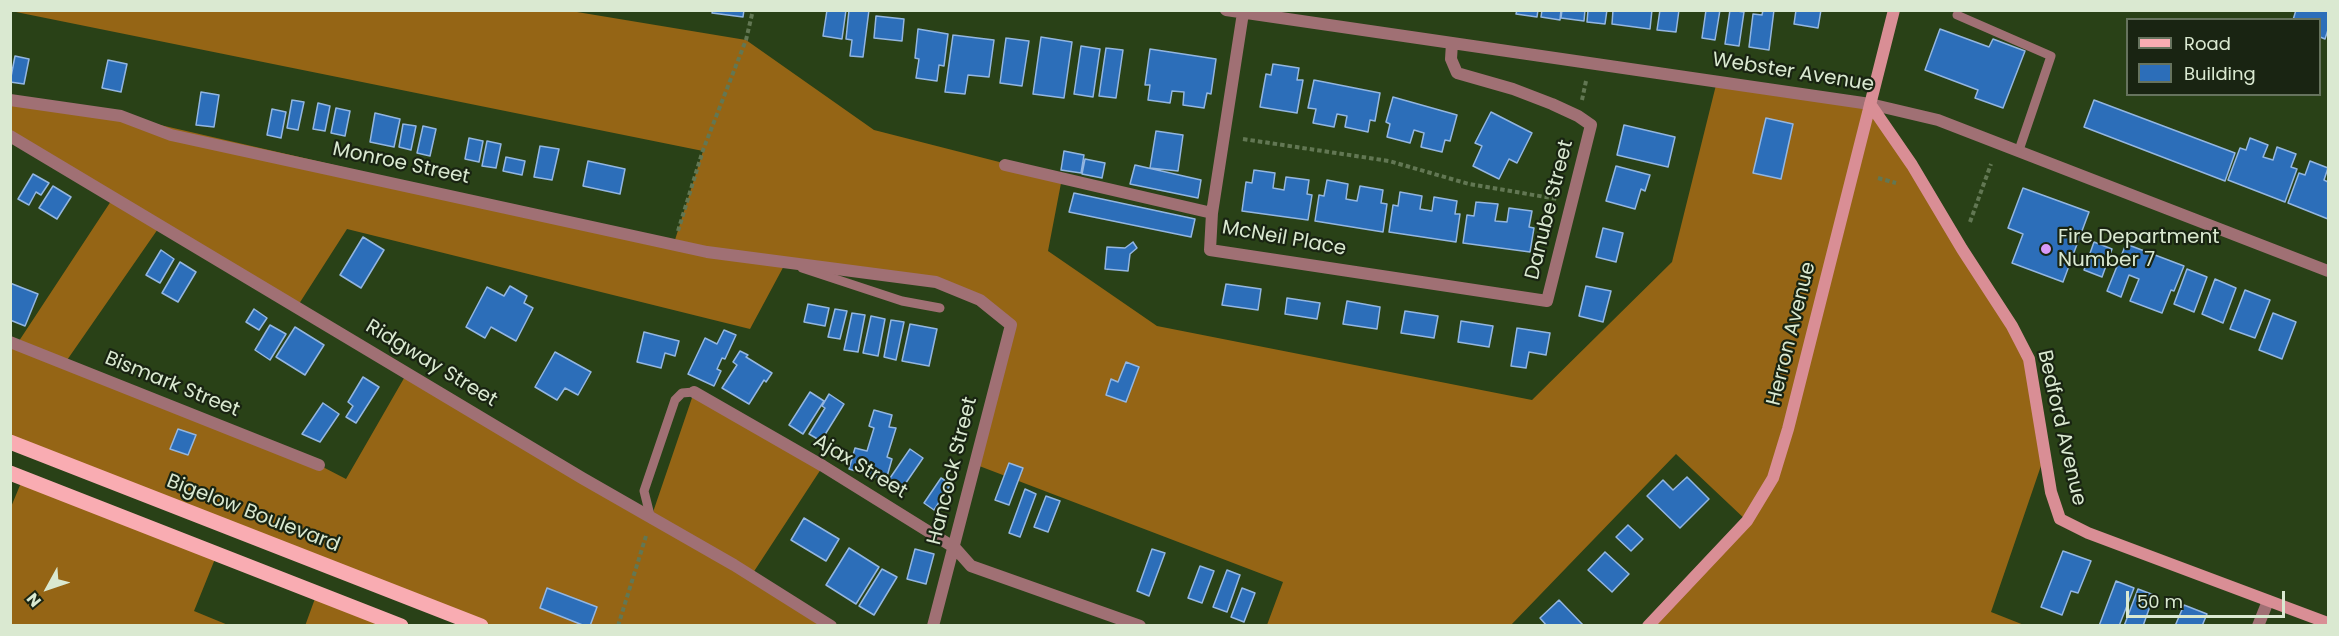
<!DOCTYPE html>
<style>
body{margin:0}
#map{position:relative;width:2339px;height:636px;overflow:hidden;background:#294117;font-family:Poppins,sans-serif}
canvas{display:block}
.frame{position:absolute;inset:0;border:12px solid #dae9d1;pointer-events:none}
.legend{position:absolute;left:2126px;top:18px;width:195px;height:78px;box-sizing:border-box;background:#192412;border:2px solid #66735e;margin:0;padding:8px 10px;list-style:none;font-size:18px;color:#dae9d1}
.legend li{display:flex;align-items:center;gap:12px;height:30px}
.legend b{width:30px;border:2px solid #66735e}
.north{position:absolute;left:18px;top:558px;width:60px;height:60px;-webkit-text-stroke:4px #192412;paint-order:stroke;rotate:230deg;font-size:16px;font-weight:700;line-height:24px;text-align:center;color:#dae9d1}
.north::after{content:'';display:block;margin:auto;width:21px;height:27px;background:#dae9d1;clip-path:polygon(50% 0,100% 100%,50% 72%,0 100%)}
.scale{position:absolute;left:2126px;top:591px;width:159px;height:27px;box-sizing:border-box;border:3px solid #dae9d1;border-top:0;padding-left:8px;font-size:18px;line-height:21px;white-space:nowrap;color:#dae9d1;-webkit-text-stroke:4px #192412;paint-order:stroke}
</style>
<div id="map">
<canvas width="2339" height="636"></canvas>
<div class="frame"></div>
<ul class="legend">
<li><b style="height:8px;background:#f9acb2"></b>Road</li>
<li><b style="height:16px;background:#2c6eb9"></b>Building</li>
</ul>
<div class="north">N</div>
<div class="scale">50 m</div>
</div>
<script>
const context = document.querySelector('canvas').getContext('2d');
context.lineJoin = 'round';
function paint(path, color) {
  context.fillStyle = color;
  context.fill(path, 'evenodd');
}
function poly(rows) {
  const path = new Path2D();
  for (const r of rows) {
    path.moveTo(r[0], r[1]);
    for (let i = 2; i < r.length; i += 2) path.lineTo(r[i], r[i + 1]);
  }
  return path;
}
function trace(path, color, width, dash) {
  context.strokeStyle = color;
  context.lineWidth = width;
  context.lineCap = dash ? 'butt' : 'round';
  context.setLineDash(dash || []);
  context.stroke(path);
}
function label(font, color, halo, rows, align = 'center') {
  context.font = font + ' Poppins,sans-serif';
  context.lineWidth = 4.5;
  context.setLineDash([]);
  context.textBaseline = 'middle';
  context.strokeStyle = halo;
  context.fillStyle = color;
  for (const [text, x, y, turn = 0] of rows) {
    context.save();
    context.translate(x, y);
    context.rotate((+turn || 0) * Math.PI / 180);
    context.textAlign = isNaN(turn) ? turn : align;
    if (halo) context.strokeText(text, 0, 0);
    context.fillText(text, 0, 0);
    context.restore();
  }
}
paint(poly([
 [565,10,746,40,874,130,1062,178,1048,251,1157,326,1532,400,1672,262,1717,81,1870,104,2029,359,2045,454,1991,612,2024,625,1648,625,1747,521,1676,454,1511,625,1267,625,1283,582,974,464,1011,325,980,300,936,282,786,262,750,329,347,229,297,307,160,226,65,363,319,465,346,479,407,373,651,518,694,392,823,466,751,576,831,625,481,625,11,442,11,342,17,344,113,198,11,136,11,100,121,116,674,243,703,151,11,11],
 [23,478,217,554,194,611,228,625,11,626,11,507],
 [317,593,401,626,305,626]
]), '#956515');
const building = poly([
 [713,10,744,10,743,17,712,13,713,10],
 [827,10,846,10,842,39,823,36,827,10],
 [849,10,869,10,863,57,850,56,852,40,846,39,849,10],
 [1517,10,1538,10,1537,17,1516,14,1517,10],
 [1542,10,1561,10,1560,20,1541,17,1542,10],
 [1562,10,1585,10,1584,21,1561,18,1562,10],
 [1588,10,1607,10,1605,24,1587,22,1588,10],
 [1613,10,1652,10,1650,29,1612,24,1613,10],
 [1660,10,1679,10,1676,32,1657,30,1660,10],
 [1706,10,1720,10,1715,40,1702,38,1706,10],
 [1730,10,1744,12,1739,46,1725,44,1730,10],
 [1763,10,1774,10,1769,50,1749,47,1753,14,1762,15,1763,10],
 [1796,10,1821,10,1818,28,1794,24,1796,10],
 [2296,10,2328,10,2328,30,2325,39,2320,37,2320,20,2293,20,2296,10],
 [876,16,904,19,902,41,874,38,876,16],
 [918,29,948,34,944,66,939,65,937,81,916,78,919,59,915,58,918,29],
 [1940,29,1989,47,1993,39,2025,51,2003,108,1975,98,1978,90,1925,70,1940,29],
 [953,35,994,40,989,77,968,75,965,94,945,92,953,35],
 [1041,37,1072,42,1064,98,1033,94,1041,37],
 [1006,38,1029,41,1022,86,1000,83,1006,38],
 [1081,46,1100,49,1093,97,1074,94,1081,46],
 [1106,48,1123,50,1116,98,1099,96,1106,48],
 [1150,49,1216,59,1211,94,1207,93,1204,108,1183,105,1184,92,1172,91,1170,103,1148,100,1150,85,1145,85,1150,49],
 [15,56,29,59,24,84,10,82,15,56],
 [108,60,127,64,121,92,102,88,108,60],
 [1273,64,1299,68,1297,80,1303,80,1297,113,1260,107,1266,74,1271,75,1273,64],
 [1314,80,1380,93,1375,121,1370,120,1368,132,1345,127,1347,116,1337,114,1334,127,1313,123,1316,109,1308,108,1314,80],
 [201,92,219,95,214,127,196,125,201,92],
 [1393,97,1457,115,1450,141,1445,140,1442,152,1421,147,1424,133,1414,130,1410,143,1387,137,1390,124,1386,122,1393,97],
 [292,100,304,102,298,130,287,128,292,100],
 [2094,100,2235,153,2225,181,2084,127,2094,100],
 [318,103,330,106,325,131,313,129,318,103],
 [336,108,350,111,345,136,331,133,336,108],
 [272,109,286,112,281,138,267,135,272,109],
 [1491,112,1532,133,1517,163,1509,159,1499,179,1473,166,1482,146,1475,143,1491,112],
 [375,113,400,119,394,147,370,142,375,113],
 [1766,118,1793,124,1781,179,1753,173,1766,118],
 [403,124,416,126,411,150,399,147,403,124],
 [1624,125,1675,137,1668,167,1617,155,1624,125],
 [423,126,436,129,430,156,417,153,423,126],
 [1156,131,1183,135,1178,171,1150,168,1156,131],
 [469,138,483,141,479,162,465,159,469,138],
 [2250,138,2268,145,2263,157,2273,160,2277,147,2296,154,2291,167,2297,169,2285,202,2228,180,2240,148,2246,150,2250,138],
 [487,141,501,144,496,168,482,166,487,141],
 [540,146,559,149,552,180,534,177,540,146],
 [1064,151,1084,155,1081,173,1061,170,1064,151],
 [506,157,525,161,522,175,503,171,506,157],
 [1085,159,1105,163,1102,178,1082,174,1085,159],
 [588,161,625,169,620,194,583,186,588,161],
 [2310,161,2328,168,2324,180,2328,182,2328,219,2288,203,2299,173,2305,175,2310,161],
 [1135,165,1201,180,1198,198,1130,184,1135,165],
 [1616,166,1650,175,1645,191,1641,189,1635,209,1606,201,1616,166],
 [1254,170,1275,173,1273,188,1284,190,1286,177,1309,180,1307,194,1312,195,1308,220,1242,211,1246,182,1252,183,1254,170],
 [33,174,49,183,41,195,36,192,29,205,18,199,33,174],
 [1327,180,1348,184,1346,199,1357,201,1360,186,1383,190,1381,203,1387,204,1383,232,1315,221,1319,195,1324,196,1327,180],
 [53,186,71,197,57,219,39,208,53,186],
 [2023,188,2089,212,2063,282,2012,263,2023,234,2008,228,2023,188],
 [1400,192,1422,196,1420,209,1432,211,1434,197,1457,201,1455,214,1460,214,1456,242,1389,232,1393,205,1398,206,1400,192],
 [1074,193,1195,219,1191,237,1069,212,1074,193],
 [1476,202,1498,204,1495,221,1507,222,1509,208,1532,211,1529,227,1534,228,1530,252,1463,243,1467,215,1474,216,1476,202],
 [1603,228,1623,233,1616,262,1596,257,1603,228],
 [363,237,384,250,361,288,340,275,363,237],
 [1133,242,1137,248,1130,254,1128,271,1105,269,1107,247,1125,248,1133,242],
 [2094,242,2112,249,2102,277,2084,270,2094,242],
 [2126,244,2184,266,2174,291,2171,290,2162,313,2130,301,2139,279,2129,275,2121,297,2107,291,2126,244],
 [161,250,174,259,160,283,146,275,161,250],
 [180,262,196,272,178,302,162,293,180,262],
 [2187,269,2207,277,2194,312,2174,304,2187,269],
 [2215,279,2236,288,2223,323,2202,314,2215,279],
 [10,283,38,294,25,326,10,320,10,283],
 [1226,284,1261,289,1258,310,1222,305,1226,284],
 [510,286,527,296,524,303,533,308,516,341,491,327,485,338,466,327,487,287,504,296,510,286],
 [1586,286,1611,291,1603,322,1579,316,1586,286],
 [2245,290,2270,300,2255,338,2230,329,2245,290],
 [1287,298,1320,303,1317,319,1285,314,1287,298],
 [1347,301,1380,307,1377,329,1343,324,1347,301],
 [808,304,829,308,825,326,804,322,808,304],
 [254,309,267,318,259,330,246,322,254,309],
 [835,309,847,311,840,339,828,337,835,309],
 [1405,311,1438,316,1434,338,1401,333,1405,311],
 [852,313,865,315,858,352,844,350,852,313],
 [2273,313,2296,322,2282,359,2259,350,2273,313],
 [871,316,885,319,878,356,863,353,871,316],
 [891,320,904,322,896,360,884,357,891,320],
 [1461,321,1493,326,1489,347,1458,342,1461,321],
 [910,324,937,329,929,366,902,361,910,324],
 [270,325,286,334,270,360,255,350,270,325],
 [295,327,324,345,305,375,276,357,295,327],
 [1517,328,1550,333,1546,355,1529,352,1526,368,1511,366,1517,328],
 [724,330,736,335,725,359,722,358,717,369,721,371,714,386,688,374,705,338,717,344,724,330],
 [644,332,679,341,675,356,665,353,661,368,637,362,644,332],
 [740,351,748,355,746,357,772,373,766,382,764,380,749,404,722,388,737,365,733,362,740,351],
 [555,352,591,372,578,395,565,388,557,400,535,387,555,352],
 [1126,362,1139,367,1126,402,1106,395,1111,379,1118,382,1126,362],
 [363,377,379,387,356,423,346,417,353,406,348,402,363,377],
 [810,392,824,401,803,434,789,425,810,392],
 [829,394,844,404,821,441,809,434,825,408,822,406,829,394],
 [323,403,339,414,320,442,302,434,323,403],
 [874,410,892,415,889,427,896,428,887,457,892,459,886,480,849,469,855,448,867,451,874,428,869,426,874,410],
 [178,429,196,435,188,455,170,449,178,429],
 [910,449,923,458,901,490,888,481,910,449],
 [1009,463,1023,468,1009,505,995,500,1009,463],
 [1687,477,1709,499,1680,528,1647,496,1663,480,1673,490,1687,477],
 [941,478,951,484,934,510,924,503,941,478],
 [1025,489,1036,494,1020,537,1009,533,1025,489],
 [1046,496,1060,501,1048,532,1034,527,1046,496],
 [804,518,839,539,826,561,791,540,804,518],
 [1628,525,1643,539,1631,551,1616,537,1628,525],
 [849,548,879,567,856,604,826,585,849,548],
 [915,549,934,554,926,584,907,579,915,549],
 [1152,549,1165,553,1149,596,1137,591,1152,549],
 [2063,551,2091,561,2078,593,2071,591,2062,615,2041,607,2063,551],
 [1605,552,1629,574,1612,592,1588,570,1605,552],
 [1200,566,1214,571,1202,603,1188,598,1200,566],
 [882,569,897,577,874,615,859,606,882,569],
 [1227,570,1240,575,1227,612,1213,607,1227,570],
 [2116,581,2134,588,2119,626,2099,626,2116,581],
 [547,588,597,607,590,626,585,626,540,608,547,588],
 [1242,588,1255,593,1244,622,1231,617,1242,588],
 [2138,589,2154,595,2143,626,2124,626,2138,589],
 [1559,600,1584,626,1547,626,1540,618,1559,600],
 [2184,605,2207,614,2202,626,2175,626,2184,605]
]);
paint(building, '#2c6eb9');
trace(building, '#93b6e1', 1.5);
trace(poly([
 [1582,100,1586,81],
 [1243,139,1389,161,1469,184,1557,199],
 [1878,178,1896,183],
 [1970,222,1991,164],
 [678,231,703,150,746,40,753,10],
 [618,626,646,536]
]), '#627753', 4, [4.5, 3]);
trace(poly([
 [1957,15,2051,56,2019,150],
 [802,268,902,301,940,308],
 [651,519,644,491,675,400,682,393,694,392]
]), '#a07074', 9);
trace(poly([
 [1226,10,1870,104,1938,120,2328,271],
 [1243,13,1212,213,1210,250,1547,301,1591,125,1578,116,1552,104,1513,89,1457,73,1451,59,1452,43],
 [10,100,121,116,171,135,707,252,936,282,980,300,1011,325,933,626],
 [10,136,582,478,734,565,831,626],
 [1005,165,1212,213],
 [10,342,319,465],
 [694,392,823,466,955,548,971,566,1140,626],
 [2258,626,2268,601]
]), '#a07074', 12);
trace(poly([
 [1870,104,1912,165,1962,249,2012,326,2029,359,2051,492,2060,519,2088,533,2328,623],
 [1648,626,1747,521,1773,478,1788,429,1894,10]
]), '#d98e95', 12);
trace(poly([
 [10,442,481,626],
 [10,473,401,626]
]), '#f9acb2', 15);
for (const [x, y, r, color] of [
 [2046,249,6,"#d89af8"]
]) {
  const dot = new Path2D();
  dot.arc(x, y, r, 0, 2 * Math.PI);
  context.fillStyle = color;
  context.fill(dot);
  trace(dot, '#192412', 2);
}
label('20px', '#dae9d1', '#192412', [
 ["Webster Avenue",1793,73,9],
 ["Monroe Street",401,164,12],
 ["Danube Street",1550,210,-76],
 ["McNeil Place",1284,239,10],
 ["Herron Avenue",1792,334,-76],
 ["Ridgway Street",431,364,31],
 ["Bismark Street",172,385,22],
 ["Bedford Avenue",2061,428,77],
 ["Ajax Street",860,467,31],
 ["Hancock Street",953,471,-76],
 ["Bigelow Boulevard",253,514,21]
]);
label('20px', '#dae9d1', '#192412', [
 ["Fire Department",2058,238],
 ["Number 7",2058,261]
], 'left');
</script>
